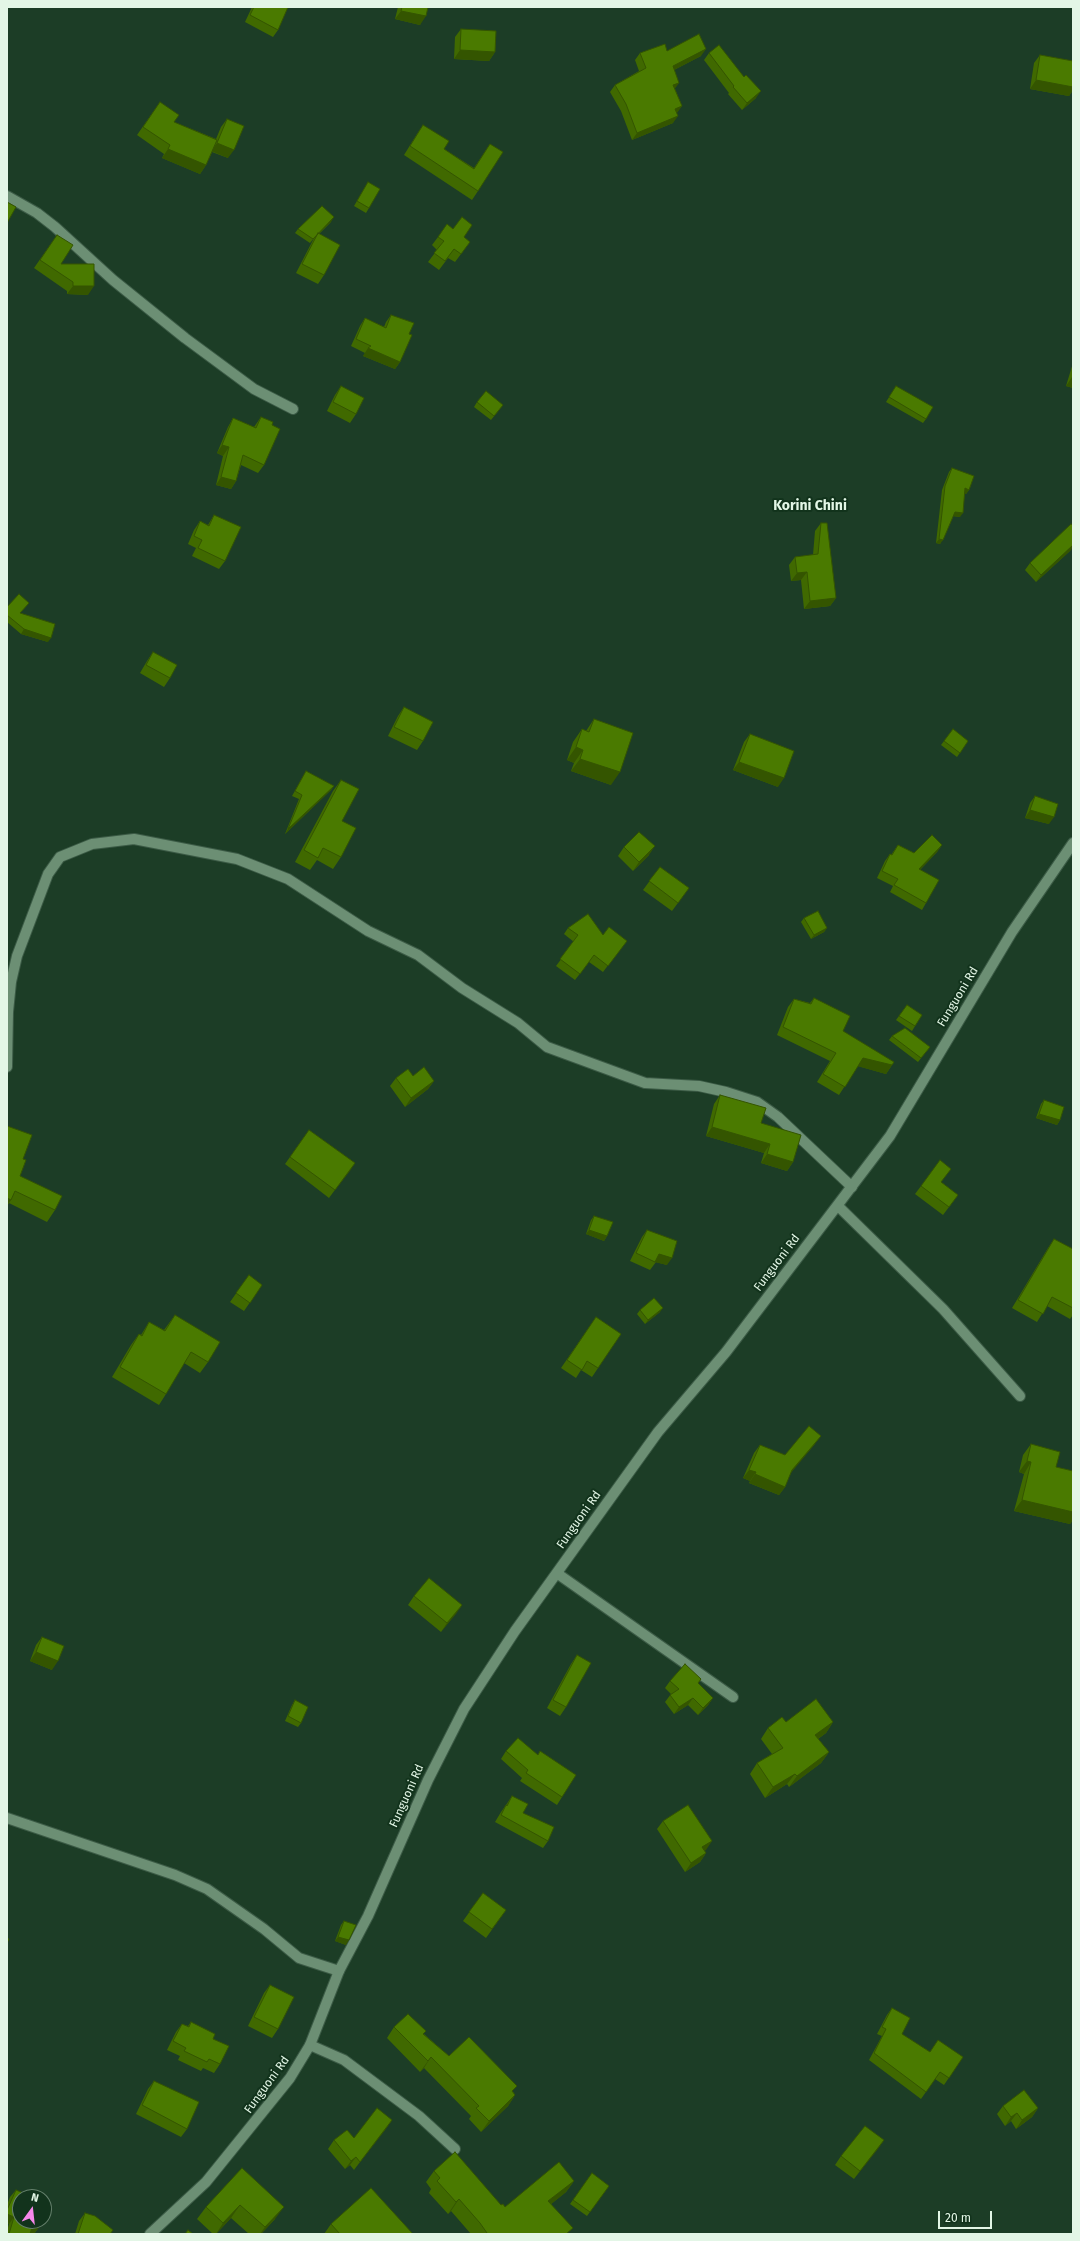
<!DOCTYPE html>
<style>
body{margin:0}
#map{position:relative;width:1080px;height:2241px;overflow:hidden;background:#1c3d26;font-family:"Fira Sans",sans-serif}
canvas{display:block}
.frame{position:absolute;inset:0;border:8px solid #e3f6e6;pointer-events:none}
.north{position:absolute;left:12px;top:2189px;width:40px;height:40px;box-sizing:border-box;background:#12331c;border:1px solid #66816d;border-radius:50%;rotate:15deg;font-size:11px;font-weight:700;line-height:16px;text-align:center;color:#e3f6e6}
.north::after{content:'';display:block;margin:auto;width:14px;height:18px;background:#f788eb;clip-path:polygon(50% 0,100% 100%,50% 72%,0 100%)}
.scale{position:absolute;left:938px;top:2211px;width:54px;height:18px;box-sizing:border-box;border:2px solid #e3f6e6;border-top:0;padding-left:5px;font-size:12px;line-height:14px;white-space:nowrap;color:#e3f6e6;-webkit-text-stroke:3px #12331c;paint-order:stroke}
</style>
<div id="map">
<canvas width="1080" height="2241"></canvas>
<div class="frame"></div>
<div class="north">N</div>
<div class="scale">20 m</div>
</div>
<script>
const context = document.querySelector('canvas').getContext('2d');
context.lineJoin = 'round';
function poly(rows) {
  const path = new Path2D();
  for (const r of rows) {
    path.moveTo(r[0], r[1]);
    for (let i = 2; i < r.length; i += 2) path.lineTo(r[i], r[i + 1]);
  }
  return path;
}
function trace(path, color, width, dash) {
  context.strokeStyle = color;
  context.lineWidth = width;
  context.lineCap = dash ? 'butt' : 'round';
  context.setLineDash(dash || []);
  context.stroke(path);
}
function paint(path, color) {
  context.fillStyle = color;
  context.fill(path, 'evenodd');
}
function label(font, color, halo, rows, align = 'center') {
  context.font = font + ' "Fira Sans",sans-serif';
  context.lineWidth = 4;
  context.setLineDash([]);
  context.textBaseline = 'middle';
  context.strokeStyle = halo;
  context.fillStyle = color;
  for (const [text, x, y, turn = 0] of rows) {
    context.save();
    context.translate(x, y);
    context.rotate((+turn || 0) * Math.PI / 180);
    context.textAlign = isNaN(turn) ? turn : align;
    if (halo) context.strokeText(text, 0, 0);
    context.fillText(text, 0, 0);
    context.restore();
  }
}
const minor = poly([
 [7,196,37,213,55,227,113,280,185,338,254,389,293,409],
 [7,1067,8,1012,11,982,17,956,48,874,60,857,92,844,134,839,237,859,288,879,368,931,418,955,462,988,518,1023,547,1047,645,1083,699,1086,726,1092,757,1102,778,1117,852,1187],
 [838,1206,943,1309,1020,1396],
 [558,1574,733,1697],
 [7,1818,175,1875,207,1889,264,1929,299,1958,339,1971],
 [310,2045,344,2060,419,2116,455,2149]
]);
const tertiary = poly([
 [150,2234,206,2182,290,2078,310,2045,339,1971,368,1916,428,1780,464,1709,515,1631,658,1432,726,1352,890,1136,1012,932,1073,843]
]);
trace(minor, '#3c5b46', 12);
trace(tertiary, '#3c5b46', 12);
trace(minor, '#6c8f74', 10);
trace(tertiary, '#6c8f74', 10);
paint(poly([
 [252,7,288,7,278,30,273,37,245,22],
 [398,7,428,7,420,25,395,19],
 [461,29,495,52,489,61,454,59,455,37],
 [667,51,701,56,674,70,675,89,682,106,676,113,673,123,632,140,621,111,610,92,615,85,639,71,635,60,640,53],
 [709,53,756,98,742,110,728,94,729,93,704,60],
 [1040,55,1073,61,1073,90,1069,96,1030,89,1034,63],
 [160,102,174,122,216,139,221,127,227,119,228,158,212,152,206,165,200,174,162,158,164,154,137,135],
 [423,125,444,149,474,168,490,144,478,191,472,200,404,155,417,134],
 [368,182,369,208,366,213,354,206],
 [331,222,319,234,324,275,318,284,296,273,312,242,314,238,310,243,295,233,298,229],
 [57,235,61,264,88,295,67,294,67,291,34,268],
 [438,237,464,237,464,250,455,262,448,258,439,270,428,262,437,250,432,245],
 [391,315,409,334,400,362,395,369,363,356,365,353,351,346,360,326,365,318,384,327,386,322],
 [1073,363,1073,388,1066,386],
 [341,386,356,414,350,423,327,411,335,395],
 [896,386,926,419,923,423,886,402],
 [477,402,500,409,491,420,474,407],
 [261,417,272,425,264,465,258,473,241,465,236,481,231,489,216,485,223,456,217,453,228,427,233,418,254,427],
 [952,468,969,490,966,494,965,493,960,517,953,516,940,544,936,543,942,490,949,472],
 [214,515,225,561,219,569,192,556,196,548,188,544,194,530,200,521,208,525],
 [821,523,836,598,830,606,804,609,801,580,791,581,789,565,795,557,813,555,815,531],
 [1071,550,1036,582,1025,570,1030,563],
 [29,603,20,613,48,642,21,634,7,622,7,607],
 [153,652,170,678,164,687,140,673,147,661],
 [404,707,423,741,417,750,388,736,398,716],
 [594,719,611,785,571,771,574,763,567,760,573,742,582,729,586,731],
 [953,729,968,741,957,757,941,745],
 [750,734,778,787,733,770,744,742],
 [306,771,334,786,331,790,285,834,299,799,292,796],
 [341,780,342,821,341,857,333,869,317,860,310,870,295,862,333,791],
 [1035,796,1049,824,1025,818,1030,803],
 [898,845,914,853,942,845,937,852,920,870,926,903,922,910,890,892,893,886,877,878,885,861,890,854,891,855],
 [624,847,649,855,633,871,618,856],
 [660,867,689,888,672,911,643,890],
 [804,918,827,928,824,932,811,939,801,922],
 [568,928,603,935,622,947,603,972,589,962,575,980,556,966,574,942,564,934],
 [814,998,843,1031,892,1065,886,1074,858,1066,839,1095,817,1082,830,1061,777,1035,788,1007,794,999,810,1003],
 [907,1005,922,1015,912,1031,896,1020],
 [892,1036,930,1047,918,1062,889,1040],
 [396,1078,434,1081,428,1089,405,1107,390,1086],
 [720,1095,761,1123,793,1162,787,1171,761,1163,764,1153,706,1136,714,1104],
 [1044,1100,1060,1120,1057,1125,1036,1118,1041,1104],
 [309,1130,355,1163,329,1198,285,1164],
 [23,1159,20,1176,55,1210,47,1222,9,1203,7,1206],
 [941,1182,958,1195,943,1215,915,1194,921,1186],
 [594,1216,607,1236,604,1241,586,1234,591,1220],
 [647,1230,667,1265,656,1262,650,1270,630,1261,642,1237],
 [1054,1239,1073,1249,1073,1315,1070,1319,1047,1306,1037,1322,1012,1308,1048,1248],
 [249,1275,262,1285,244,1311,230,1302],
 [640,1310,660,1312,645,1324,637,1314],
 [175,1315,208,1362,200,1373,184,1363,166,1394,159,1405,112,1377,131,1345,139,1334,141,1335,149,1322,164,1330],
 [596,1317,621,1334,592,1377,581,1370,576,1378,561,1368],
 [815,1444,790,1473,785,1487,779,1495,749,1483,750,1481,743,1478,754,1453,760,1445,785,1455],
 [1031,1444,1056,1467,1073,1471,1073,1520,1070,1524,1014,1511,1024,1474,1019,1472,1023,1455],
 [414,1596,462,1605,441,1632,408,1605],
 [42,1637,52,1670,30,1661,36,1645],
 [577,1655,566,1707,560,1716,547,1708,571,1664],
 [701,1679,698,1684,713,1698,708,1705,698,1715,688,1705,674,1714,665,1702,671,1694,665,1688,670,1681],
 [295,1700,301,1723,298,1727,285,1721,292,1705],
 [786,1722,833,1722,826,1733,818,1739,829,1752,821,1763,789,1787,787,1784,765,1798,750,1774,757,1763,772,1754,761,1739,768,1728],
 [506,1751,562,1797,557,1805,520,1781,522,1778,501,1759],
 [512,1796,523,1813,548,1841,543,1848,495,1822,501,1812,506,1805],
 [663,1821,706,1850,704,1850,706,1853,700,1862,685,1872,657,1829],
 [483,1893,506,1910,486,1938,463,1921],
 [344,1921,346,1945,335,1941,341,1925],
 [270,1985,278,2029,272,2038,248,2026,264,1993],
 [892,2008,902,2034,930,2052,963,2057,944,2085,935,2079,921,2099,869,2060,882,2036,877,2034,887,2015],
 [191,2022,213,2039,220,2064,214,2073,203,2068,201,2071,178,2060,180,2056,167,2050,176,2032,182,2024,188,2026],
 [394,2027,424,2034,449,2056,513,2092,515,2095,508,2106,481,2132,469,2119,471,2116,424,2068,420,2072,387,2038],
 [154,2081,187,2129,181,2137,136,2114,148,2089],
 [1003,2106,1038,2108,1032,2117,1016,2129,1011,2121,1005,2126,997,2114],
 [392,2120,354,2170,350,2165,345,2169,328,2149,334,2140,354,2138],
 [884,2140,854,2179,835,2165,841,2156],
 [242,2168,275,2219,261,2234,249,2234,231,2218,216,2234,213,2234,197,2219,206,2207],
 [434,2171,505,2207,574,2181,566,2192,551,2204,569,2234,471,2234,451,2211,448,2214,429,2193,431,2189,426,2182],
 [592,2173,609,2186,587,2216,570,2204],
 [16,2190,39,2227,34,2234,30,2233,30,2234,7,2234,7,2231,9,2224,7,2224,7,2205,10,2197],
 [85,2213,110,2234,75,2234,79,2221],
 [331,2224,413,2234,324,2234]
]), '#406900');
paint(poly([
 [401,11,426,16,420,25,395,19],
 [706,49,701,56,668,73,673,66],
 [460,50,495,52,489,61,454,59],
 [1036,80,1073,87,1073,90,1069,96,1030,89],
 [679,83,674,90,673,85],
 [761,91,756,98,742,110,747,103],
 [682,106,677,113,670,116,675,109],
 [678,116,673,123,632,140,637,133],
 [217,143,234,150,228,158,211,151],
 [168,149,206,165,200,174,162,158],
 [334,217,331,222,316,236,318,234],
 [73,286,94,286,88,295,67,294],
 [368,348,400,362,395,369,363,356],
 [1072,377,1073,377,1073,388,1066,386],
 [222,445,229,447,223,456,217,453],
 [221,477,236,481,231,489,216,485],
 [965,488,969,490,966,494,962,493],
 [955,512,963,513,960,517,952,516],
 [939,539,943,540,940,544,936,543],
 [1073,545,1073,546,1071,550,1036,582,1041,575],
 [807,572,801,580,791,581,797,573],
 [836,598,830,606,804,609,810,601],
 [24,629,51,638,48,642,21,634],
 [576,747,583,750,574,763,567,760],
 [580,759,620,772,611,785,571,771],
 [739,762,784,778,778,787,733,770],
 [334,786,331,790,285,834,288,829],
 [1030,810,1054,817,1049,824,1025,818],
 [942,845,937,852,914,876,919,869],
 [655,846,649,855,633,871,639,862],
 [827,928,824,932,811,939,814,935],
 [863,1058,892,1065,886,1074,857,1066],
 [434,1081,428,1089,405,1107,411,1098],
 [1039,1114,1060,1120,1057,1125,1036,1118],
 [712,1127,770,1144,764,1153,706,1136],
 [767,1154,793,1162,787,1171,761,1163],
 [355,1163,350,1171,329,1198,335,1190],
 [7,1198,11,1200,7,1206],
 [589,1230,607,1236,604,1241,586,1234],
 [659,1254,672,1258,667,1265,654,1262],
 [663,1308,660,1312,645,1324,648,1320],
 [821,1436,815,1444,786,1479,792,1470],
 [1027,1461,1031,1462,1024,1474,1019,1472],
 [749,1470,756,1472,750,1481,743,1478],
 [755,1474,785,1487,779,1495,749,1483],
 [1022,1500,1073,1512,1073,1520,1070,1524,1014,1511],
 [462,1605,456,1614,441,1632,447,1623],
 [36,1652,58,1661,52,1670,30,1661],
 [693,1698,688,1705,674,1714,679,1707],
 [713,1698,708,1705,698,1715,703,1708],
 [833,1722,826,1733,808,1746,815,1735],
 [829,1752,821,1763,789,1787,797,1776],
 [795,1774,787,1784,765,1798,773,1787],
 [712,1841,706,1850,696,1856,702,1847],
 [706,1853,700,1862,685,1872,691,1863],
 [338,1937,349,1940,346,1945,335,1941],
 [431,2057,424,2068,420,2072,428,2061],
 [515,2095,508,2106,481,2132,489,2121],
 [1038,2108,1032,2117,1016,2129,1022,2120],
 [1017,2113,1011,2121,1005,2126,1011,2117],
 [392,2120,386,2129,354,2170,360,2162],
 [884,2140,878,2149,854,2179,860,2171],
 [356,2157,350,2165,345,2169,351,2161],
 [574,2181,566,2192,540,2213,548,2201],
 [459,2199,451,2211,448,2214,456,2202],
 [240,2205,231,2218,216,2234,223,2223],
 [284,2207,275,2219,261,2234,260,2234,265,2227],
 [7,2214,14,2217,9,2224,7,2224],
 [33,2224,39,2227,34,2234,32,2234,28,2232]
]), '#345500');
const building = poly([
 [254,7,288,7,278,30,250,15,254,7],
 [402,7,428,7,426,16,401,11,402,7],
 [461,29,496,31,495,52,460,50,461,29],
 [699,34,706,49,673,66,679,83,673,85,682,106,675,109,678,116,637,133,626,104,615,85,646,68,640,53,665,44,667,51,699,34],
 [719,45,744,77,746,75,761,91,747,103,733,87,734,86,709,53,719,45],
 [1040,55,1073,61,1073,87,1036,80,1040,55],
 [160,102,179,115,174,122,217,140,206,165,168,149,170,145,143,127,160,102],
 [227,119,244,126,234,150,217,143,227,119],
 [423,125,449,141,444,149,474,169,490,144,503,152,478,191,410,146,423,125],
 [368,182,380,189,369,208,357,201,368,182],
 [7,202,16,207,7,223,7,202],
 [322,206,334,217,313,239,298,229,322,206],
 [462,217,472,225,464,237,470,242,461,254,454,249,445,261,434,253,444,241,438,237,447,224,453,229,462,217],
 [318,233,340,245,324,275,302,264,318,233],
 [57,235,73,245,61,264,94,264,94,286,73,286,73,282,40,260,57,235],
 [391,315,414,323,409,334,412,335,400,362,368,348,371,346,356,339,365,318,386,328,391,315],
 [341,386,364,398,356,414,333,402,341,386],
 [896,386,933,407,926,419,889,397,896,386],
 [486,391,503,405,494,416,477,402,486,391],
 [261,417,273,422,272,425,280,429,264,465,243,455,236,481,221,477,229,447,222,445,233,418,256,428,261,417],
 [952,468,974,476,969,490,965,488,963,513,955,512,943,540,939,539,945,486,952,468],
 [214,515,241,527,225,561,198,548,202,540,194,536,200,521,209,526,214,515],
 [821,523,827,523,836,598,810,601,807,572,797,573,795,557,818,554,821,523],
 [1071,524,1073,526,1073,545,1041,575,1030,563,1071,524],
 [19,594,29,603,20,613,55,624,51,638,24,629,7,615,7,607,19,594],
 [153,652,177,665,170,678,146,665,153,652],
 [404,707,433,722,423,741,394,727,404,707],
 [594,719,633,733,620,772,580,759,583,750,576,747,582,729,589,732,594,719],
 [953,729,968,741,960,753,944,741,953,729],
 [750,734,794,751,784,778,739,762,750,734],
 [306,771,334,786,288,829,302,795,295,791,306,771],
 [341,780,359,789,342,821,356,828,341,857,323,848,318,858,304,850,341,780],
 [1035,796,1058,804,1054,817,1030,810,1035,796],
 [639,832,655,846,639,862,624,847,639,832],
 [932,835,942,845,919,869,939,880,926,903,894,885,898,879,882,871,890,854,892,855,898,845,914,853,932,835],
 [660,867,689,888,678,903,649,881,660,867],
 [818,911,827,928,814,935,804,918,818,911],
 [588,914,603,935,609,927,627,941,608,966,594,955,580,974,560,959,578,935,568,928,588,914],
 [814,998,850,1016,843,1031,894,1062,892,1065,863,1058,845,1087,823,1074,836,1053,783,1027,794,999,811,1004,814,998],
 [907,1005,922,1015,915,1026,899,1016,907,1005],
 [905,1028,930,1047,921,1058,892,1036,905,1028],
 [424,1067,434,1081,411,1098,396,1078,408,1069,413,1076,424,1067],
 [720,1095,766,1108,761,1123,801,1135,793,1162,767,1154,770,1144,712,1127,720,1095],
 [1044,1100,1064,1107,1060,1120,1039,1114,1044,1100],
 [7,1126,32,1135,23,1159,26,1160,20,1176,62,1196,55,1210,15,1191,11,1200,7,1198,7,1126],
 [309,1130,355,1163,335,1190,290,1157,309,1130],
 [940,1160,951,1169,941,1182,958,1195,949,1207,921,1186,940,1160],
 [594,1216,613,1222,607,1236,589,1230,594,1216],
 [647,1230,677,1241,672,1258,659,1254,655,1262,636,1253,647,1230],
 [1054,1239,1073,1249,1073,1308,1052,1297,1043,1314,1018,1300,1054,1239],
 [249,1275,262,1285,250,1303,236,1293,249,1275],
 [654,1298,663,1308,648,1320,640,1310,654,1298],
 [175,1315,220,1342,208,1362,191,1352,166,1394,120,1367,139,1334,142,1336,149,1322,165,1331,175,1315],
 [596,1317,621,1334,598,1368,587,1361,582,1370,567,1360,596,1317],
 [809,1426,821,1436,792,1470,785,1487,755,1474,756,1472,749,1470,760,1445,785,1455,809,1426],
 [1031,1444,1060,1452,1056,1467,1073,1471,1073,1512,1022,1500,1031,1462,1027,1461,1031,1444],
 [429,1578,462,1605,447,1623,414,1596,429,1578],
 [42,1637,64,1646,58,1661,36,1652,42,1637],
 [577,1655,591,1663,566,1707,553,1700,577,1655],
 [685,1664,701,1679,698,1683,713,1698,703,1708,693,1698,679,1707,670,1695,679,1689,670,1681,685,1664],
 [816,1699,833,1722,815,1735,829,1752,797,1776,795,1774,773,1787,757,1763,783,1748,768,1728,782,1717,786,1722,816,1699],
 [295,1700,308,1707,301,1723,288,1716,295,1700],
 [518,1738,538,1755,540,1751,576,1775,562,1797,526,1773,528,1770,506,1751,518,1738],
 [512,1796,528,1804,523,1813,554,1827,548,1841,501,1815,506,1805,507,1806,512,1796],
 [688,1805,712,1841,702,1847,706,1853,691,1863,663,1821,688,1805],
 [483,1893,506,1910,492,1929,469,1912,483,1893],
 [344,1921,356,1925,349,1940,338,1937,344,1921],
 [7,1938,9,1939,7,1943,7,1938],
 [270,1985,294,1997,278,2029,254,2017,270,1985],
 [892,2008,910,2018,902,2034,930,2052,938,2040,963,2057,949,2078,940,2072,926,2092,874,2053,886,2029,882,2027,892,2008],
 [408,2014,426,2031,423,2034,449,2056,469,2037,517,2086,512,2091,515,2095,489,2121,476,2108,479,2106,431,2057,428,2061,394,2027,408,2014],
 [191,2022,215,2034,213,2039,229,2046,220,2064,209,2059,207,2062,184,2051,186,2048,173,2041,182,2024,189,2027,191,2022],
 [154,2081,199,2102,187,2129,142,2105,154,2081],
 [1024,2090,1038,2108,1022,2120,1017,2113,1011,2117,1003,2106,1024,2090],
 [377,2108,392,2120,360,2162,356,2157,351,2161,334,2140,347,2130,354,2138,377,2108],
 [865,2126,884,2140,860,2171,841,2156,865,2126],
 [455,2152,501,2205,503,2204,505,2207,559,2162,574,2181,548,2201,573,2228,566,2234,486,2234,487,2233,480,2223,459,2199,456,2202,437,2181,440,2178,434,2171,455,2152],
 [242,2168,284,2207,265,2227,240,2205,223,2223,206,2207,242,2168],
 [592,2173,609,2186,590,2212,573,2200,592,2173],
 [371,2188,413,2234,340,2234,331,2224,371,2188],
 [16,2190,33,2197,20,2197,20,2221,41,2221,39,2227,33,2224,30,2234,9,2234,14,2217,7,2214,7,2210,16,2190],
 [44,2202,48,2203,44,2214,44,2202],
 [85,2213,95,2216,113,2230,110,2234,78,2234,85,2213],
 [188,2230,193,2234,185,2234,188,2230]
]);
paint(building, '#4a7a00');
trace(building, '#345500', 1);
label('12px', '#e3f6e6', '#12331c', [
 ["Funguoni Rd",958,997,-59],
 ["Funguoni Rd",777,1263,-53],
 ["Funguoni Rd",579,1520,-55],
 ["Funguoni Rd",407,1796,-66],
 ["Funguoni Rd",267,2085,-54]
]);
label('bold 14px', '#e3f6e6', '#12331c', [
 ["Korini Chini",810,506]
]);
</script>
